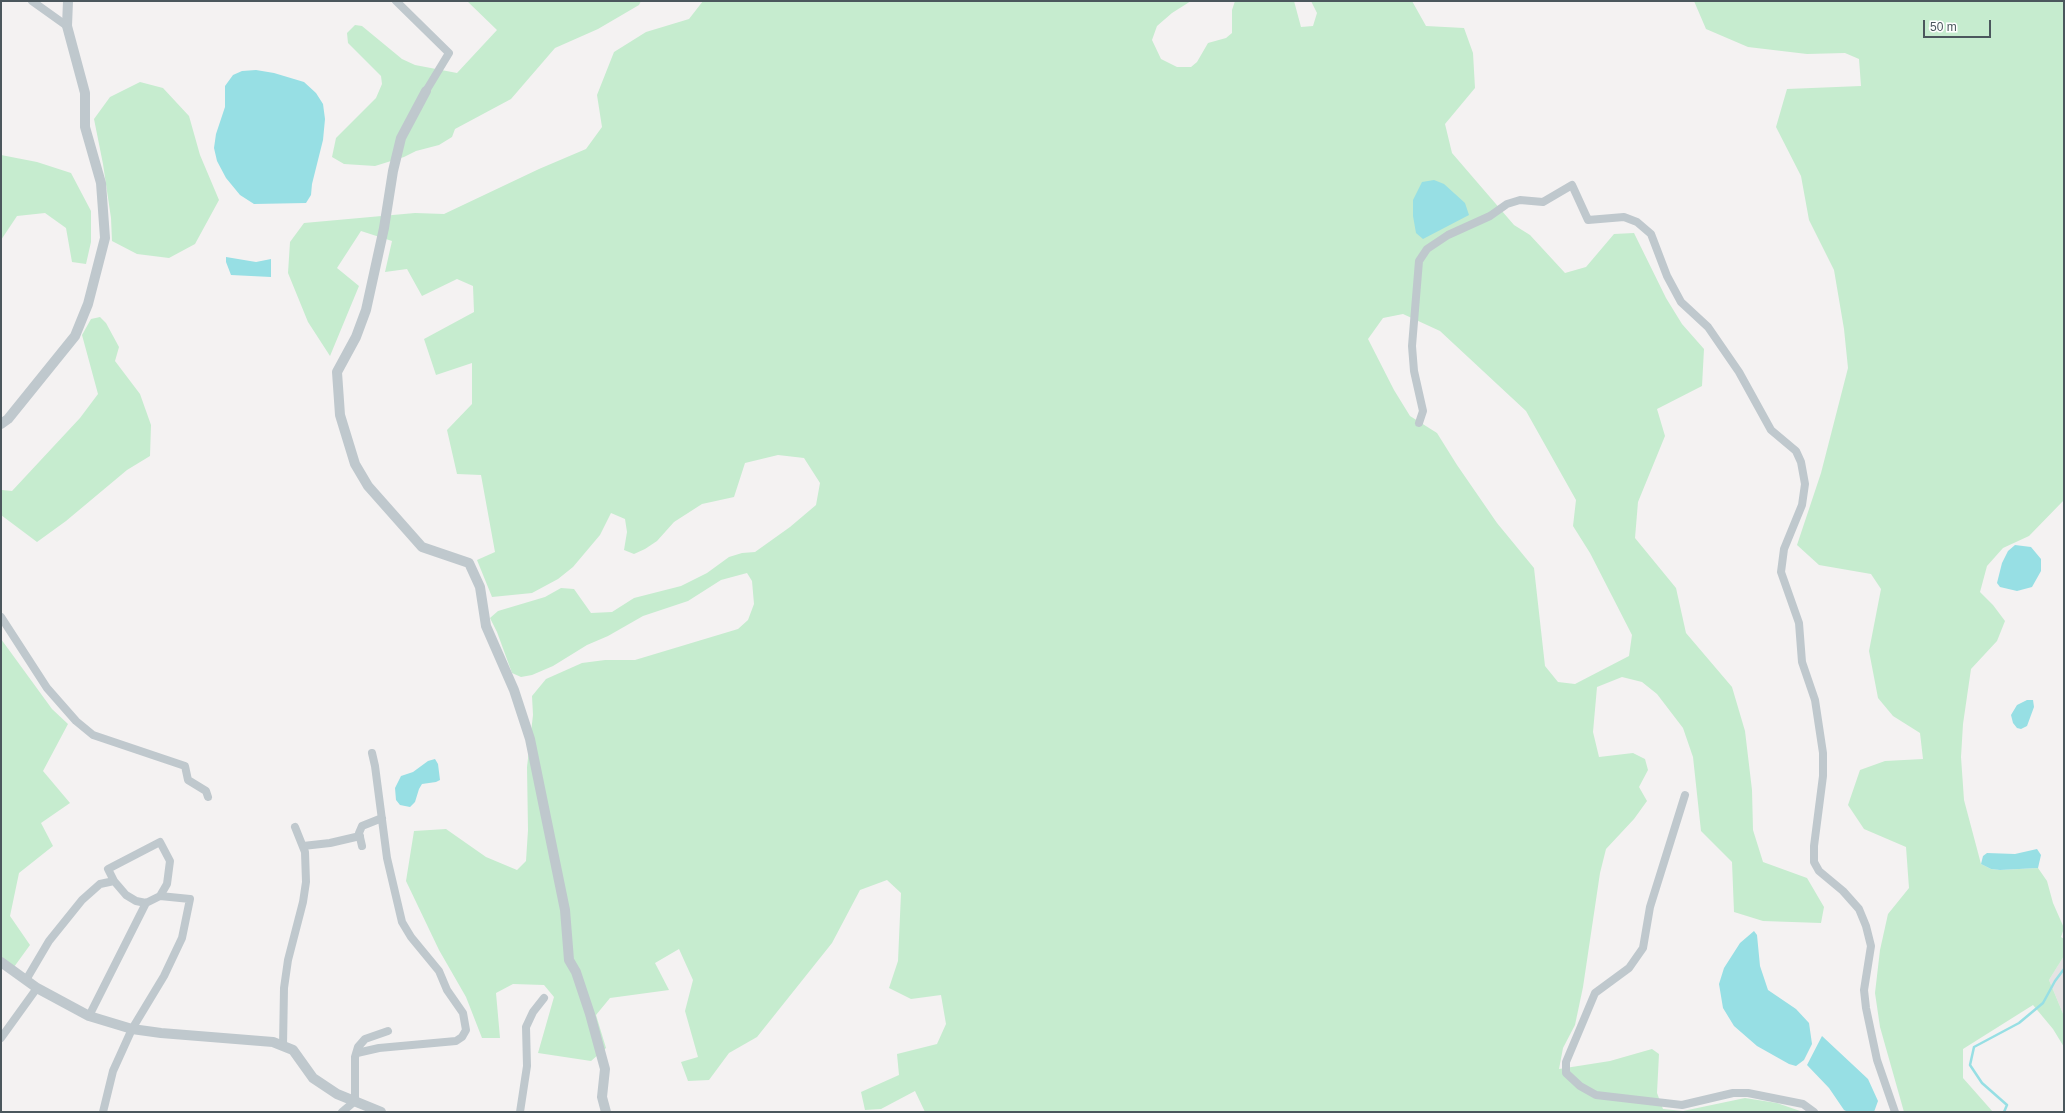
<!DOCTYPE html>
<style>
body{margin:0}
#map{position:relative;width:2065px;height:1113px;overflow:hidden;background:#f4f2f2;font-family:Arial,sans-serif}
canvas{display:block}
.frame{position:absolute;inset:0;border:2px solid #4b575d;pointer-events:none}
.scale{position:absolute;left:1923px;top:20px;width:68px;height:18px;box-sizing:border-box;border:2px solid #4b575d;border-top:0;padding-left:5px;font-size:12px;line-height:14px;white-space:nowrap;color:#4b575d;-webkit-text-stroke:3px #fff;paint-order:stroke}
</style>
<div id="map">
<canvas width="2065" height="1113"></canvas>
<div class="frame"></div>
<div class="scale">50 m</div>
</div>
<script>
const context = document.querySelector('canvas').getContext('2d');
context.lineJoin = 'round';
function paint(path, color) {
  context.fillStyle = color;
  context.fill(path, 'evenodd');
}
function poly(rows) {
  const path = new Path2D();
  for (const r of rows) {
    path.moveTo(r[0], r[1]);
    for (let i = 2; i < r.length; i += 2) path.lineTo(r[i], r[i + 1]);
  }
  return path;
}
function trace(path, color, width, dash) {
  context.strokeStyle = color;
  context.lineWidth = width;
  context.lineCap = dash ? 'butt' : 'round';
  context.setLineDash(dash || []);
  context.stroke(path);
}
paint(poly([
 [2064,956,2064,1016,2049,980]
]), '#e5e3e3');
paint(poly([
 [467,1,641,1,639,5,598,29,555,48,511,99,455,129,452,137,439,145,416,151,404,157,375,166,344,164,332,157,336,138,376,98,382,84,381,76,348,43,347,33,355,25,362,26,402,59,415,65,457,73,497,30],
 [703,1,1191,1,1172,13,1157,26,1152,40,1161,59,1177,67,1191,67,1197,62,1208,43,1226,38,1232,33,1232,10,1235,1,1294,1,1301,27,1313,26,1317,13,1311,1,1412,1,1426,26,1464,28,1473,53,1475,88,1445,124,1452,153,1514,225,1530,235,1565,273,1586,267,1614,234,1634,233,1666,298,1682,324,1704,349,1702,386,1657,409,1665,436,1638,502,1635,538,1676,588,1686,633,1732,687,1745,731,1752,790,1753,830,1763,862,1807,878,1824,907,1821,923,1763,921,1734,912,1732,862,1701,831,1693,757,1683,728,1657,694,1642,682,1622,677,1597,687,1593,732,1599,757,1633,753,1645,759,1648,770,1639,787,1647,801,1634,819,1606,849,1600,873,1583,987,1575,1025,1563,1048,1559,1069,1610,1061,1652,1049,1659,1054,1657,1093,1663,1109,1683,1111,1745,1098,1777,1103,1803,1112,925,1112,915,1091,881,1109,865,1110,861,1092,899,1075,897,1054,937,1044,946,1024,941,995,911,999,889,988,898,961,901,893,887,880,860,890,832,943,757,1037,729,1053,709,1080,688,1081,681,1062,698,1057,685,1011,693,980,679,949,655,963,669,990,610,998,596,1015,606,1048,591,1061,538,1053,554,997,544,985,513,984,496,993,500,1038,482,1038,466,997,439,950,406,881,414,831,446,829,486,857,517,870,526,861,528,830,527,767,533,715,532,696,546,679,582,663,605,660,635,660,738,629,748,620,754,604,752,581,747,573,721,580,688,601,643,616,608,636,587,645,553,666,532,675,521,677,512,673,497,632,490,618,498,611,545,597,561,588,574,589,591,613,612,612,634,598,681,586,707,573,729,557,742,553,755,552,790,527,816,505,820,483,804,458,778,455,745,463,734,497,702,504,674,522,657,541,645,549,634,554,624,550,627,532,625,519,611,513,600,535,573,567,558,579,532,593,492,597,477,560,495,552,481,475,457,474,447,430,472,404,472,363,436,375,424,339,474,312,473,286,457,279,422,296,407,269,385,272,392,241,361,231,337,268,359,286,330,356,308,322,288,273,290,242,304,223,415,213,444,214,539,169,586,149,602,127,597,95,614,52,646,32,689,19],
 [1403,314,1440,331,1526,411,1576,500,1573,526,1590,553,1632,635,1629,656,1575,684,1558,682,1545,666,1534,568,1497,523,1457,465,1437,433,1410,416,1394,390,1368,339,1383,318],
 [1694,1,2064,1,2064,500,2029,536,2003,548,1987,566,1980,592,1993,605,2005,621,1997,641,1971,669,1963,724,1961,757,1964,800,1981,864,1991,869,2000,870,2038,868,2047,881,2053,903,2064,928,2061,937,2064,939,2064,956,2049,980,2064,1016,2064,1047,2053,1029,2033,1005,1963,1049,1963,1078,1993,1112,1904,1112,1880,1027,1875,993,1880,950,1888,914,1909,888,1906,847,1864,829,1848,805,1860,770,1885,761,1923,759,1920,733,1893,716,1878,698,1869,651,1881,589,1871,574,1819,565,1797,545,1821,473,1848,368,1844,329,1834,270,1809,220,1801,176,1776,127,1787,89,1861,86,1859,59,1845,53,1807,54,1748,47,1706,29],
 [140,82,163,88,189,116,200,155,219,200,195,244,169,258,137,254,112,241,111,218,103,164,94,119,110,97],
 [1,155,37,162,71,173,91,211,91,242,86,264,72,262,66,228,45,213,17,216,1,240],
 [100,317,106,323,119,347,115,361,140,394,151,425,150,456,127,470,66,521,37,542,1,515,1,470,2,490,12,491,80,418,98,394,82,335,91,319],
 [1,639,52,709,68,724,43,771,70,803,41,823,53,846,19,873,10,916,30,945,14,967,1,957]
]), '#c6eccf');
paint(poly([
 [256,70,274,73,304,82,316,93,323,104,325,119,323,140,312,184,311,195,306,203,254,204,240,195,226,178,217,161,214,148,216,134,225,107,225,86,233,75,242,71],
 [1434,180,1444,184,1465,203,1469,215,1423,239,1416,233,1413,216,1413,200,1422,182],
 [226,257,256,262,271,259,271,277,231,275,226,262],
 [2015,545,2031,547,2041,559,2041,571,2032,587,2017,591,2000,587,1997,583,2002,563,2008,551],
 [2027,700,2033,700,2034,707,2027,726,2021,729,2017,728,2013,723,2011,715,2017,705],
 [435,759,438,764,440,780,436,782,422,784,419,789,415,802,410,807,400,805,396,800,395,788,401,776,413,772,428,761],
 [2037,849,2041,855,2038,868,2000,870,1991,869,1981,864,1983,856,1987,853,2015,854],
 [1754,931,1757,935,1760,966,1768,990,1796,1009,1809,1023,1812,1044,1804,1060,1796,1066,1789,1064,1757,1046,1734,1026,1723,1008,1719,984,1724,968,1740,943],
 [1822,1036,1868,1079,1878,1101,1874,1112,1848,1112,1844,1110,1829,1088,1807,1065]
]), '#97dfe4');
trace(poly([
 [2004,1112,2007,1105,1982,1083,1970,1065,1974,1047,2019,1023,2043,1003,2055,981,2064,969]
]), '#97dfe4', 2.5);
trace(poly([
 [32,1,67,26],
 [396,1,449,53,426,91],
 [1419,423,1423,411,1414,371,1412,346,1419,261,1427,249,1448,235,1490,216,1507,204,1520,200,1543,202,1572,185,1588,220,1624,217,1637,222,1651,234,1667,276,1681,302,1708,327,1739,372,1771,430,1796,451,1801,462,1805,484,1802,505,1784,549,1781,572,1799,623,1802,662,1815,700,1823,753,1823,776,1814,846,1814,862,1819,871,1843,891,1859,909,1866,926,1871,946,1864,990,1866,1008,1877,1060,1895,1112],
 [1,617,47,688,76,721,93,735,185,766,188,780,206,791,208,797],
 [1685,795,1650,907,1643,948,1629,968,1595,993,1566,1062,1566,1073,1580,1086,1596,1095,1682,1105,1733,1093,1748,1093,1803,1104,1814,1112],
 [303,846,330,843,360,836],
 [362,846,359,833,362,826,382,818],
 [114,881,108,869,160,842,170,861,167,884,160,896],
 [26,980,49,941,82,900,100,884,114,881,126,895,136,901,146,903,160,896,190,899,182,938,164,976,132,1029,113,1071,103,1112],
 [89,1016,146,903],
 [1,1038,37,988],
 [283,1046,284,988,288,960,303,902,306,882,305,852,295,827],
 [357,1053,379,1048,456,1041,462,1037,466,1030,463,1013,447,990,439,971,411,937,402,922,387,858,375,766,372,753],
 [342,1112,355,1101,355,1057,358,1047,365,1039,388,1031],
 [520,1112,527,1066,526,1027,533,1012,544,998]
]), '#bfc8cd', 8);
trace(poly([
 [426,91,401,138,393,171,384,228,366,310,356,337,337,372,340,415,355,464,368,486,422,547,469,563,480,587,486,626,514,690,530,739,565,910,569,960,576,972,590,1014,605,1069,602,1097,606,1112],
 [1,424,8,419,75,336,88,304,105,238,101,183,85,127,85,93,67,26,68,1],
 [1,962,37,988,89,1016,132,1029,161,1033,273,1042,293,1050,313,1078,337,1094,381,1112]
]), '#bfc8cd', 10);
</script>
